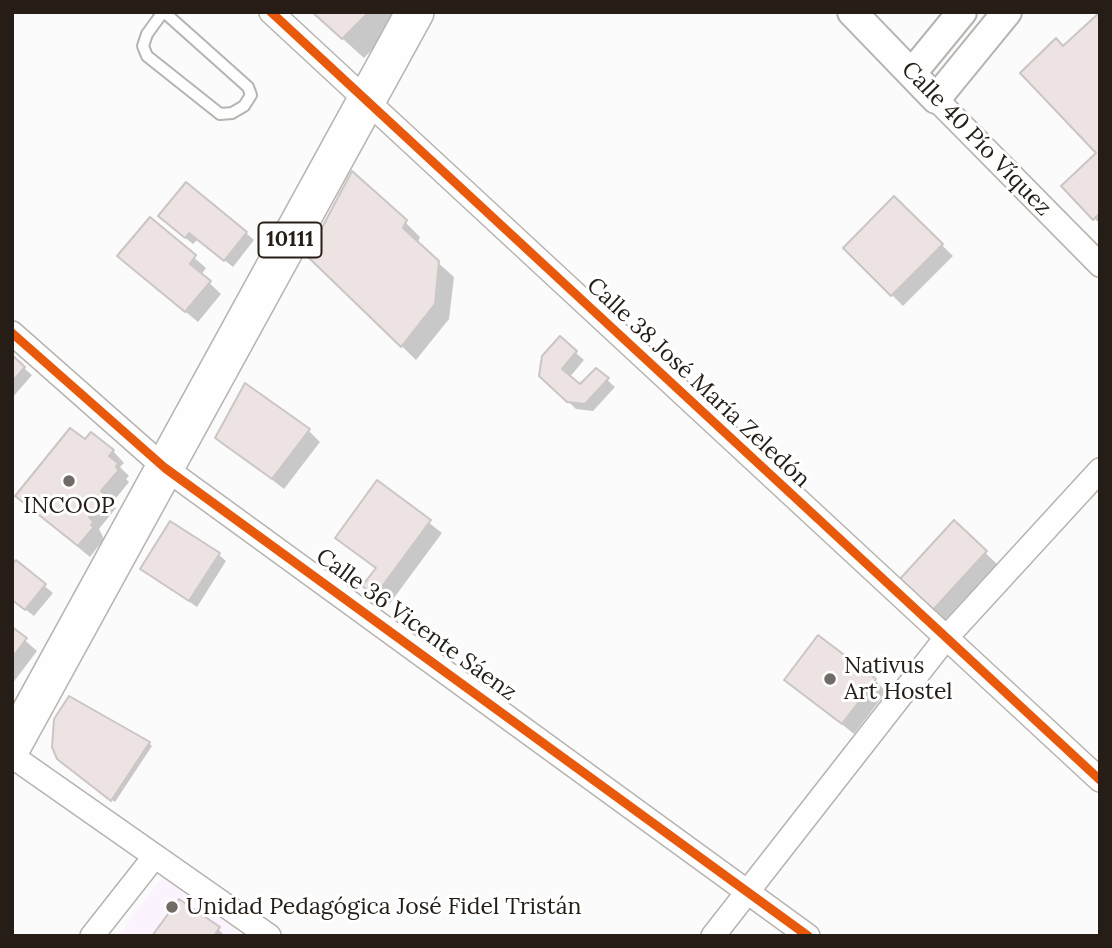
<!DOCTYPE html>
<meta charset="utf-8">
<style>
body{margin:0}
#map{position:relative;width:1112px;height:948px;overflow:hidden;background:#fbfbfb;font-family:Lora,serif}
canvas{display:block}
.frame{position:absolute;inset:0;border:14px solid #261e16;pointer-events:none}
</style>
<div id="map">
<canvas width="1112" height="948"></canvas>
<div class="frame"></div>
</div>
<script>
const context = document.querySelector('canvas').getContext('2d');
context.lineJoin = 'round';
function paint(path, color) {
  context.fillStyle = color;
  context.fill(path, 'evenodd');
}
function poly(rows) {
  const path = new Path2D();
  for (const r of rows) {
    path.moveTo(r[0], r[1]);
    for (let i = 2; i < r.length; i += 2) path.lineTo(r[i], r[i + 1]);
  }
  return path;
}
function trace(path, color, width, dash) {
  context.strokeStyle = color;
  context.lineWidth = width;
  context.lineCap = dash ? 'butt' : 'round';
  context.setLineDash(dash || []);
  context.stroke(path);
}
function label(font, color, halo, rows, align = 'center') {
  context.font = font + ' Lora,serif';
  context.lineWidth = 6;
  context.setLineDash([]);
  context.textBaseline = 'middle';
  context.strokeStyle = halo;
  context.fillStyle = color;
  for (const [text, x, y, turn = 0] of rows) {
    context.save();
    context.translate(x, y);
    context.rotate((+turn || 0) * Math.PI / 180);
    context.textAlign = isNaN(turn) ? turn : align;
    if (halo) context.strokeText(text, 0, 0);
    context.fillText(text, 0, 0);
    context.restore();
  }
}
paint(poly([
 [162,877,244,936,118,936]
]), '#fbf3fd');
paint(poly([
 [313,12,408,12,364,58],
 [1100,14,1100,224,1063,186,1098,153,1063,48],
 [894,198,953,256,903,306,845,248],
 [150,219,206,268,201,275,221,294,198,322,131,267],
 [405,222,420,237,417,244,454,277,449,319,416,360,310,256],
 [168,224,246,233,254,240,233,267,198,239,193,244],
 [560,339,584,360,569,378,580,387,596,370,615,387,593,411,576,409,549,383],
 [12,358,32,375,12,398],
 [308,430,320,442,284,489,217,437],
 [85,442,113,451,124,463,120,467,129,476,126,479,129,482,112,503,116,508,99,529,104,539,90,557,29,507],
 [378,483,442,533,388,606,365,586,377,570,337,538],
 [954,523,997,564,944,621,912,591],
 [218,554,226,561,197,607,142,569],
 [16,563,53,593,34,616,12,599],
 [12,629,37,651,12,684],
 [786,679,875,680,886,692,854,734],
 [149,743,152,746,115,802,62,762],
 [218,929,225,936,154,936]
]), '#0003');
const building = poly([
 [312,12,369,12,342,39,312,12],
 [1100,12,1100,213,1093,220,1061,186,1096,153,1020,73,1056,38,1063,46,1100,12],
 [352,171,407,220,403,228,439,261,435,304,401,347,307,256,352,171],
 [186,182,247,232,224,261,189,233,185,238,158,216,186,182],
 [894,196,943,244,891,296,843,248,894,196],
 [150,217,196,255,190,264,211,281,185,312,117,256,150,217],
 [560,336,577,351,562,369,580,384,596,368,609,378,585,404,567,402,539,376,542,356,560,336],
 [12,355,25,367,12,382,12,355],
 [245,383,310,429,272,479,215,438,245,383],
 [70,428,85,439,91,432,114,450,109,456,118,463,116,467,119,470,101,491,106,495,89,517,94,522,91,525,94,527,78,546,15,496,70,428],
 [377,480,431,520,375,596,362,586,376,568,335,538,377,480],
 [954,520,987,551,932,611,899,580,954,520],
 [170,521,220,553,189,601,140,569,170,521],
 [16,560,46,584,25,610,12,600,12,565,16,560],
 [12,627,27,638,12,658,12,627],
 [818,635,876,679,842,724,784,680,818,635],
 [69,696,150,742,111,801,57,759,52,747,54,719,69,696],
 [179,899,220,927,214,936,152,936,179,899]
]);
paint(building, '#ede3e2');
trace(building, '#cbc5c5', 2);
const service = poly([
 [163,12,147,34,143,46,147,56,220,114,232,113,244,106,251,95,248,87,164,12]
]);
const minor = poly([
 [271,12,1100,780],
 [936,99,1100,265],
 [12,333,165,468,808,936],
 [12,756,269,936],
 [92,936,155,856],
 [713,936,945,639,1100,470]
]);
const tertiary = poly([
 [852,12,936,99,1007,12],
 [912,73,962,12]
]);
const trunk = poly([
 [12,746,415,12]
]);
trace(service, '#b7b3af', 14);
trace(minor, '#b7b3af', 26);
trace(tertiary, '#b7b3af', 32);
trace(trunk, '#b7b3af', 40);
trace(service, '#fefefe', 10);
trace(minor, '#fefefe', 23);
trace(tertiary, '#fefefe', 28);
trace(trunk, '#fefefe', 37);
trace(poly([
 [271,12,1100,780],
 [12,333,165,468,808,936]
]), '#e8590c', 9);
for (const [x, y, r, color] of [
 [69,481,7,"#716b66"],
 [830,679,7,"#716b66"],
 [172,907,7,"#716b66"]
]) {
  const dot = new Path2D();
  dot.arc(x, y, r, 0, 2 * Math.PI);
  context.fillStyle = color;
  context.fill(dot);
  trace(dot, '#fff', 2.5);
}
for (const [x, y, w] of [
 [290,240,63]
]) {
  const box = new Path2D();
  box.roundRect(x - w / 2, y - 17.5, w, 35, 5);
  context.fillStyle = '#fff';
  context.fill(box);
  trace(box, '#261e16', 2);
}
label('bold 21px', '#261e16', null, [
 ["10111",290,240]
]);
label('23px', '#261e16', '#fff', [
 ["Calle 40 Pío Víquez",976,139,46],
 ["Calle 38 José María Zeledón",698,383,43],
 ["Calle 36 Vicente Sáenz",416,625,36]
]);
label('23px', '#261e16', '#fff', [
 ["INCOOP",69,506,"center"],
 ["Nativus",844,666],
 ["Art Hostel",844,692],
 ["Unidad Pedagógica José Fidel Tristán",186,907]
], 'left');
</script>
